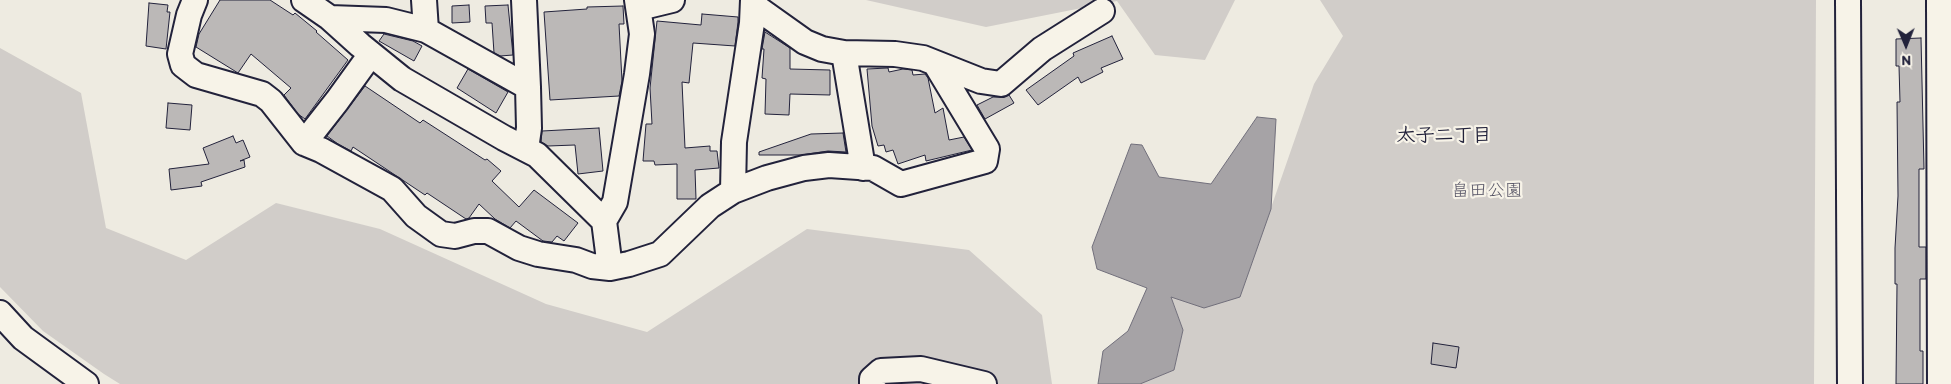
<!DOCTYPE html>
<meta charset="utf-8">
<style>
body{margin:0}
#map{position:relative;width:1951px;height:384px;overflow:hidden;background:#eeebe1;font-family:Itim,sans-serif}
canvas{display:block}
.north{position:absolute;left:1881px;top:20px;width:50px;height:50px;-webkit-text-stroke:4px #f7f3e8;paint-order:stroke;rotate:179deg;font-size:14px;font-weight:700;line-height:20px;text-align:center;color:#22223b}
.north::after{content:'';display:block;margin:auto;width:18px;height:22px;background:#22223b;clip-path:polygon(50% 0,100% 100%,50% 72%,0 100%)}
</style>
<div id="map">
<canvas width="1951" height="384"></canvas>
<div class="north">N</div>
</div>
<script>
const context = document.querySelector('canvas').getContext('2d');
context.lineJoin = 'round';
function paint(path, color) {
  context.fillStyle = color;
  context.fill(path, 'evenodd');
}
function poly(rows) {
  const path = new Path2D();
  for (const r of rows) {
    path.moveTo(r[0], r[1]);
    for (let i = 2; i < r.length; i += 2) path.lineTo(r[i], r[i + 1]);
  }
  return path;
}
function trace(path, color, width, dash) {
  context.strokeStyle = color;
  context.lineWidth = width;
  context.lineCap = dash ? 'butt' : 'round';
  context.setLineDash(dash || []);
  context.stroke(path);
}
function label(font, color, halo, rows, align = 'center') {
  context.font = font + ' Itim,"Klee One",sans-serif';
  context.lineWidth = 4.5;
  context.setLineDash([]);
  context.textBaseline = 'middle';
  context.strokeStyle = halo;
  context.fillStyle = color;
  for (const [text, x, y, turn = 0] of rows) {
    context.save();
    context.translate(x, y);
    context.rotate((+turn || 0) * Math.PI / 180);
    context.textAlign = isNaN(turn) ? turn : align;
    if (halo) context.strokeText(text, 0, 0);
    context.fillText(text, 0, 0);
    context.restore();
  }
}
paint(poly([
 [866,0,1235,0,1205,60,1155,55,1117,1,986,27],
 [1320,0,1816,0,1814,384,1140,384,1174,370,1183,330,1171,296,1240,297,1314,84,1343,36],
 [0,48,81,93,106,228,186,260,276,203,380,229,546,304,647,332,807,229,969,250,1042,315,1052,384,120,384,104,374,43,331,0,287]
]), '#d1cdc9');
const water = poly([
 [1257,117,1276,119,1271,209,1240,297,1204,308,1171,297,1183,330,1174,370,1140,384,1098,384,1103,351,1128,331,1147,288,1097,269,1092,247,1131,144,1142,145,1159,177,1211,184,1257,117]
]);
paint(water, '#a6a3a6');
trace(water, '#716f7b', 1);
const building = poly([
 [220,0,270,0,293,15,295,13,317,31,316,32,348,60,305,119,298,114,284,95,291,88,251,54,238,73,196,47,199,34,220,0],
 [149,3,168,5,167,12,170,12,166,49,146,46,149,3],
 [469,5,470,22,452,23,452,6,469,5],
 [508,5,513,55,500,56,494,53,492,23,486,23,485,6,508,5],
 [623,6,624,24,619,24,622,81,619,96,550,100,544,12,587,9,587,7,623,6],
 [702,14,738,17,738,22,735,46,693,43,689,83,682,82,685,148,710,146,710,151,717,151,719,168,695,170,696,199,677,199,677,164,655,165,654,161,643,161,646,124,652,124,650,88,657,21,701,25,702,14],
 [765,32,790,48,790,69,830,70,830,95,790,94,789,115,765,114,766,79,762,78,764,49,762,49,765,32],
 [384,34,413,41,422,46,414,61,379,41,384,34],
 [1112,36,1123,59,1101,68,1103,72,1081,83,1078,77,1038,105,1026,90,1074,56,1073,53,1112,36],
 [1921,38,1924,169,1919,169,1919,247,1926,247,1926,279,1920,279,1920,351,1923,351,1923,384,1896,384,1897,284,1895,284,1895,248,1898,196,1897,102,1900,102,1899,66,1896,66,1896,39,1921,38],
 [888,68,889,72,903,69,912,70,913,75,925,74,928,78,935,113,943,108,949,140,964,137,972,150,926,161,925,155,898,164,893,150,886,152,884,145,878,146,872,126,867,69,888,68],
 [468,69,508,92,496,113,457,88,468,69],
 [365,86,420,123,423,120,485,160,487,159,501,171,492,181,519,207,534,190,578,223,564,241,557,236,552,242,543,241,516,221,510,228,495,219,479,204,469,218,466,219,427,193,425,195,353,147,351,151,338,144,327,136,365,86],
 [1009,95,1014,103,985,119,977,105,993,97,1004,97,1009,95],
 [168,103,192,105,190,130,166,128,168,103],
 [599,128,603,171,578,174,575,145,548,146,541,142,542,131,599,128],
 [843,133,846,152,828,151,801,155,759,155,759,152,811,134,843,133],
 [233,136,236,143,243,140,250,157,240,161,244,160,245,167,201,182,202,186,171,190,169,169,209,164,203,148,233,136],
 [1433,343,1459,347,1456,368,1431,364,1433,343]
]);
paint(building, '#bbb8b7');
trace(building, '#22223b', 1);
const minor = poly([
 [195,0,189,15,180,54,183,65,196,75,262,94,271,101,304,143,321,150,392,189,416,216,441,234,455,236,474,231,488,231,519,248,538,254,576,260,592,266,610,268,629,264,660,254,710,206,733,191,767,178,804,168,829,165,873,168,901,184,985,161,987,149,935,63],
 [304,0,330,18,360,45,402,79,504,138,537,155,604,221,610,268],
 [424,0,426,30],
 [524,0,528,87,529,128,526,149],
 [1848,0,1850,384],
 [1939,0,1940,384],
 [753,5,805,42,822,49,844,53,895,54,923,58,981,81,1001,84,1042,49,1102,11],
 [639,8,672,0],
 [330,18,386,20,426,30,528,87],
 [844,53,863,168],
 [304,143,337,101,371,54],
 [733,191,734,142,752,23,753,0],
 [604,221,615,202,637,74,642,34,637,0],
 [0,313,23,338,86,384],
 [872,384,872,379,881,371,921,369,984,384]
]);
trace(minor, '#22223b', 28);
trace(minor, '#f7f3e8', 24);
label('18px', '#575566', '#f7f3e8', [
 ["畠田公園",1487,191]
]);
label('bold 19px', '#22223b', '#f7f3e8', [
 ["太子二丁目",1444,136]
]);
</script>
